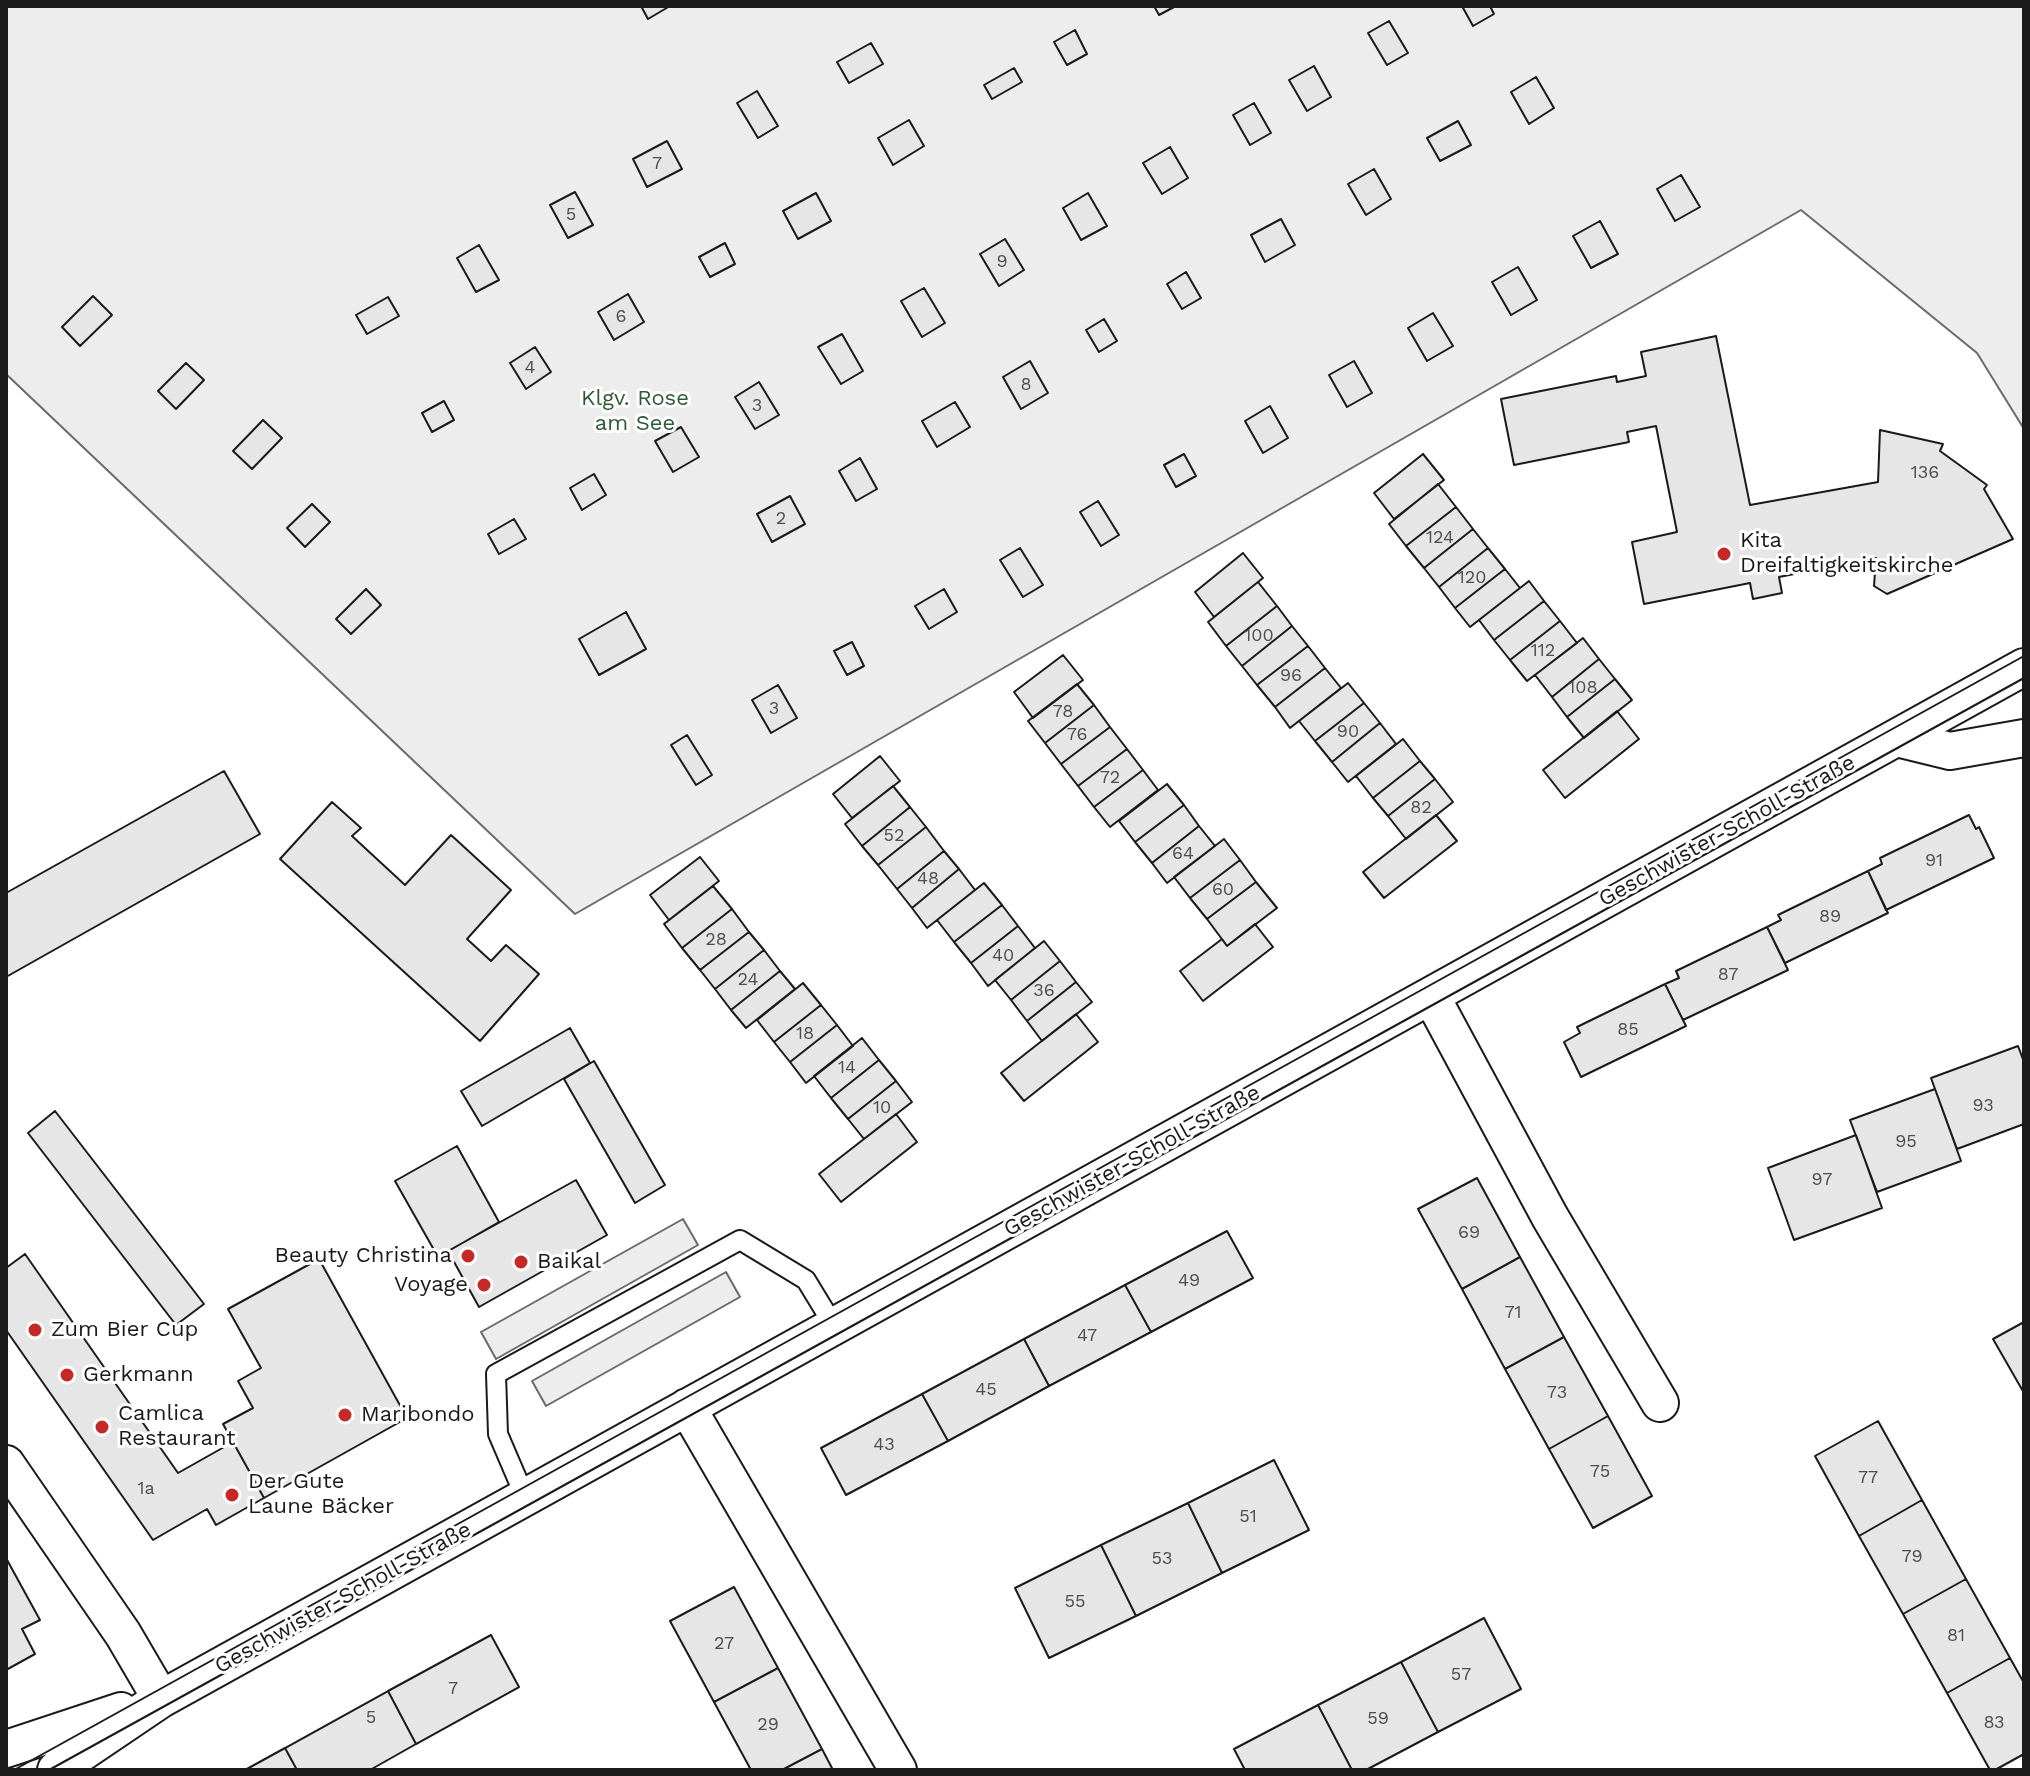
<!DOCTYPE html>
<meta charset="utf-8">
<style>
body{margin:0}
#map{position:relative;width:2030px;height:1776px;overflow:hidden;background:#fff;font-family:"Work Sans",sans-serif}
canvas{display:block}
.frame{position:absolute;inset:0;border:8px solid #1a1a1a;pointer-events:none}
</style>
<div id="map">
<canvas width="2030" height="1776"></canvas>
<div class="frame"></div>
</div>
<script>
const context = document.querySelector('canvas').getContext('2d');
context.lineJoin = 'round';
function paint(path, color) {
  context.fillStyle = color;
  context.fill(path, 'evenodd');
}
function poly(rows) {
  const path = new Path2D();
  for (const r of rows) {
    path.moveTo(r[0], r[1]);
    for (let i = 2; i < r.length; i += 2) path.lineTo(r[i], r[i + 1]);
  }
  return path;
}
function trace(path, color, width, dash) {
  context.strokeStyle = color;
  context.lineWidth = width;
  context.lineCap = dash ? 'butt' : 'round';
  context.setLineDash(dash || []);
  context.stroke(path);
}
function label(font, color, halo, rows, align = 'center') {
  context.font = font + ' "Work Sans",sans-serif';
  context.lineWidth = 6;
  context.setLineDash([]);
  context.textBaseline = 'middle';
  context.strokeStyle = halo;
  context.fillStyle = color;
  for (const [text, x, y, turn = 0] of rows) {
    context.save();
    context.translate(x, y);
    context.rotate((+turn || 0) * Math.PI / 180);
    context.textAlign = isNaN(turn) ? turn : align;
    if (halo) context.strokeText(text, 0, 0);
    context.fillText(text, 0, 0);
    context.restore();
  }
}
const built = poly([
 [6,6,2024,6,2024,429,1977,353,1801,210,575,914,6,374,6,6],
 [683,1219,698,1245,496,1359,481,1332,683,1219],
 [726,1272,740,1297,546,1406,532,1381,726,1272]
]);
paint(built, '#ededed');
trace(built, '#6a6a6a', 2);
const building = poly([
 [641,6,670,6,648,19,641,6],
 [1154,6,1173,6,1174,7,1159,15,1154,6],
 [1462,6,1490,6,1494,14,1473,26,1462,6],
 [1389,21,1408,53,1387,65,1368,33,1389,21],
 [1075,30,1087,54,1067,65,1054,42,1075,30],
 [871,43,883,64,849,83,837,62,871,43],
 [1314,66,1331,97,1307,111,1289,80,1314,66],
 [1014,68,1022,82,992,99,984,85,1014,68],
 [1536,77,1554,108,1529,124,1511,92,1536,77],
 [757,91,778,126,758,138,737,103,757,91],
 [1254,103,1271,133,1250,145,1233,115,1254,103],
 [909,120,924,146,893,165,878,138,909,120],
 [1458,121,1471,145,1440,161,1427,138,1458,121],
 [667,141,682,169,647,187,633,159,667,141],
 [1170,147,1188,178,1162,194,1143,163,1170,147],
 [1374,169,1391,199,1366,215,1348,184,1374,169],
 [1681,175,1700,207,1675,221,1657,189,1681,175],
 [575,192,593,225,568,238,550,205,575,192],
 [816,193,831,221,798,239,783,211,816,193],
 [1088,193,1107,226,1081,240,1063,208,1088,193],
 [1281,219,1295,245,1265,262,1251,235,1281,219],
 [1600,221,1618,254,1591,268,1573,236,1600,221],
 [1005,239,1024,270,999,286,980,254,1005,239],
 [725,243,735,264,710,277,699,257,725,243],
 [479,245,499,280,476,292,457,258,479,245],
 [1518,267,1537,300,1511,315,1492,282,1518,267],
 [1186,272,1201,298,1182,309,1167,284,1186,272],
 [924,288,945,323,922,337,901,301,924,288],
 [628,294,644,322,614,340,598,312,628,294],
 [93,296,112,315,80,346,62,327,93,296],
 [388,297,399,316,367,334,356,315,388,297],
 [1433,313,1453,346,1427,361,1408,328,1433,313],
 [1104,319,1117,341,1099,352,1086,330,1104,319],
 [842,334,863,371,841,384,818,347,842,334],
 [1716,336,1750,505,1878,482,1880,430,1943,444,1940,451,1987,485,1984,489,2013,539,1887,594,1874,586,1876,558,1779,577,1782,593,1753,599,1750,583,1644,604,1632,542,1677,532,1656,426,1627,432,1629,442,1514,465,1501,399,1616,376,1617,382,1646,376,1641,352,1716,336],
 [535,347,551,372,526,389,510,363,535,347],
 [1030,361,1048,393,1021,409,1003,377,1030,361],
 [1354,361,1372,393,1347,407,1329,375,1354,361],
 [186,363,204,380,176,409,158,391,186,363],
 [759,382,779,415,755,429,735,397,759,382],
 [444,401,454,420,432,432,422,413,444,401],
 [955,402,970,427,937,447,922,421,955,402],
 [1270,406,1288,438,1263,453,1245,421,1270,406],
 [263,420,282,438,252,469,233,451,263,420],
 [681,427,699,457,673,472,655,441,681,427],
 [1184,454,1196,476,1176,487,1164,465,1184,454],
 [1423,454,1444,480,1394,519,1374,493,1423,454],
 [860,458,877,489,856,501,839,471,860,458],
 [594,474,606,495,582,510,570,488,594,474],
 [1438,484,1456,507,1406,546,1389,524,1438,484],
 [790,496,805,524,772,542,757,514,790,496],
 [1098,501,1119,535,1101,546,1080,512,1098,501],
 [312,504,330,522,305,547,287,528,312,504],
 [1456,507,1473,529,1424,568,1406,546,1456,507],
 [514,519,526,539,499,554,488,534,514,519],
 [1473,529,1488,548,1439,587,1424,568,1473,529],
 [1020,548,1043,585,1023,597,1000,560,1020,548],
 [1488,548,1505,569,1455,608,1439,587,1488,548],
 [1243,553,1263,578,1214,617,1195,592,1243,553],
 [1505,569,1520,588,1470,627,1455,608,1505,569],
 [1529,581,1544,601,1494,640,1479,620,1529,581],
 [1258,582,1277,606,1226,646,1208,622,1258,582],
 [366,589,381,605,351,634,336,619,366,589],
 [944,589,957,612,929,629,915,606,944,589],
 [1544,601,1560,621,1510,660,1494,640,1544,601],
 [1277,606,1292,626,1242,666,1226,646,1277,606],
 [626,612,646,649,599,675,579,639,626,612],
 [1560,621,1577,643,1527,681,1510,660,1560,621],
 [1292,626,1308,646,1257,685,1242,666,1292,626],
 [1583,638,1599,659,1552,697,1535,675,1583,638],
 [852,642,864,666,847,675,834,651,852,642],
 [1308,646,1325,668,1275,707,1257,685,1308,646],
 [1063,655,1083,680,1033,718,1014,692,1063,655],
 [1599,659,1615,679,1567,717,1552,697,1599,659],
 [1325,668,1341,688,1290,728,1275,707,1325,668],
 [1615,679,1632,700,1584,738,1567,717,1615,679],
 [1348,683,1364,703,1315,741,1299,721,1348,683],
 [1077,684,1094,705,1045,743,1028,721,1077,684],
 [778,685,797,718,771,733,752,700,778,685],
 [1364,703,1380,723,1332,762,1315,741,1364,703],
 [1094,705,1110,727,1061,764,1045,743,1094,705],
 [1617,711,1639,739,1565,798,1543,770,1617,711],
 [1380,723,1396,744,1348,782,1332,762,1380,723],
 [1110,727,1127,749,1078,786,1061,764,1110,727],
 [687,735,712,775,696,785,671,745,687,735],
 [1403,739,1420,761,1373,798,1356,776,1403,739],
 [1127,749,1143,770,1094,807,1078,786,1127,749],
 [880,756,900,781,852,818,833,794,880,756],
 [1420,761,1435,779,1388,816,1373,798,1420,761],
 [1143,770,1158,790,1110,827,1094,807,1143,770],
 [224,771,260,834,6,977,6,893,224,771],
 [1435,779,1453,802,1406,839,1388,816,1435,779],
 [1167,784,1184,805,1135,842,1119,821,1167,784],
 [893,786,910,807,862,846,845,824,893,786],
 [332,802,361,828,352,836,405,885,451,835,511,890,467,939,491,961,506,945,539,974,480,1041,280,859,332,802],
 [1184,805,1199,826,1152,863,1135,842,1184,805],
 [910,807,926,827,878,865,862,846,910,807],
 [1436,815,1457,841,1384,898,1363,872,1436,815],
 [1969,815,1976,829,1979,827,1994,858,1886,910,1868,871,1882,864,1880,858,1969,815],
 [1199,826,1215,846,1167,883,1152,863,1199,826],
 [926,827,944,851,897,889,878,865,926,827],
 [1224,839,1240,860,1190,898,1174,877,1224,839],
 [944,851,959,869,912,908,897,889,944,851],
 [700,857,719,881,669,920,650,895,700,857],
 [1240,860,1256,882,1207,919,1190,898,1240,860],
 [959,869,975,890,927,928,912,908,959,869],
 [1868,871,1888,913,1785,963,1767,927,1781,920,1778,915,1868,871],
 [1256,882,1277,908,1227,946,1207,919,1256,882],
 [984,883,1002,905,954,942,937,920,984,883],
 [713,886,732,909,682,948,664,924,713,886],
 [1002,905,1018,926,971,963,954,942,1002,905],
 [732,909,749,932,700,970,682,948,732,909],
 [1255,924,1273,947,1203,1001,1180,971,1222,939,1227,946,1255,924],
 [1018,926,1035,948,988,986,971,963,1018,926],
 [1767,927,1788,970,1683,1020,1665,984,1679,978,1676,971,1767,927],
 [749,932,764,950,715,989,700,970,749,932],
 [1044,941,1060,961,1011,1000,995,980,1044,941],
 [764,950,780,971,731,1010,715,989,764,950],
 [1060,961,1076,982,1027,1021,1011,1000,1060,961],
 [780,971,795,989,746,1028,731,1010,780,971],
 [1076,982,1092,1002,1042,1041,1027,1021,1076,982],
 [803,983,821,1005,774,1042,757,1020,803,983],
 [1665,984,1686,1026,1581,1077,1564,1042,1580,1033,1577,1027,1665,984],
 [821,1005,837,1025,790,1062,774,1042,821,1005],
 [1076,1014,1098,1042,1024,1101,1001,1073,1076,1014],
 [837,1025,853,1046,806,1083,790,1062,837,1025],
 [570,1028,590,1063,482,1126,461,1091,570,1028],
 [862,1038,879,1060,831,1098,814,1076,862,1038],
 [2018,1046,2024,1062,2024,1124,1957,1149,1931,1078,2018,1046],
 [879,1060,896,1081,848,1119,831,1098,879,1060],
 [594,1061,665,1185,635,1203,564,1079,594,1061],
 [896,1081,912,1102,864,1139,848,1119,896,1081],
 [1935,1089,1961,1161,1877,1192,1850,1120,1935,1089],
 [55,1111,204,1304,176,1325,28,1133,55,1111],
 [896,1114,917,1142,841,1202,819,1174,896,1114],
 [1856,1135,1882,1208,1794,1240,1768,1168,1856,1135],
 [457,1146,499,1222,438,1257,395,1181,457,1146],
 [1477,1178,1520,1257,1462,1289,1418,1209,1477,1178],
 [576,1180,607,1235,479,1307,448,1251,576,1180],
 [1227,1231,1253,1278,1151,1332,1125,1285,1227,1231],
 [25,1254,178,1473,233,1442,264,1498,216,1525,207,1509,153,1540,6,1330,6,1268,25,1254],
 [1520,1257,1564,1337,1505,1369,1462,1289,1520,1257],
 [319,1259,407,1418,264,1498,223,1424,253,1408,238,1381,261,1368,228,1309,319,1259],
 [1125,1285,1151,1332,1049,1386,1024,1339,1125,1285],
 [2024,1322,2024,1393,1993,1339,2024,1322],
 [1564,1337,1608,1416,1549,1449,1505,1369,1564,1337],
 [1024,1339,1049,1386,948,1441,922,1394,1024,1339],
 [922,1394,948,1441,846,1495,821,1448,922,1394],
 [1608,1416,1652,1496,1593,1528,1549,1449,1608,1416],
 [1878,1421,1922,1500,1859,1536,1815,1456,1878,1421],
 [1274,1460,1309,1530,1222,1573,1188,1503,1274,1460],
 [1922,1500,1966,1579,1903,1614,1859,1536,1922,1500],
 [1188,1503,1222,1573,1136,1616,1101,1545,1188,1503],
 [1101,1545,1136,1616,1049,1658,1015,1588,1101,1545],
 [6,1558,40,1620,22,1629,35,1654,6,1670,6,1558],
 [1966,1579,2010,1658,1947,1693,1903,1614,1966,1579],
 [734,1587,778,1668,714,1702,670,1621,734,1587],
 [1484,1618,1521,1689,1438,1732,1401,1662,1484,1618],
 [491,1635,519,1687,416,1744,388,1691,491,1635],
 [2010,1658,2024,1683,2024,1754,1995,1770,1990,1770,1947,1693,2010,1658],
 [1401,1662,1438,1732,1366,1770,1352,1770,1318,1705,1401,1662],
 [778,1668,822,1749,782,1770,751,1770,714,1702,778,1668],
 [388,1691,416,1744,370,1770,297,1770,285,1748,388,1691],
 [1318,1705,1352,1770,1245,1770,1234,1749,1318,1705],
 [285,1748,297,1770,245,1770,285,1748],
 [822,1749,833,1770,782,1770,822,1749]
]);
paint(building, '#e6e6e6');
trace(building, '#1a1a1a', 2);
const lane = poly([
 [525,1497,498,1434,496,1374,740,1240,806,1280,834,1326]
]);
const street = poly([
 [1897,738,1950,751,2024,738],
 [1431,996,1550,1217,1660,1403],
 [687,1407,898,1770],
 [6,1464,123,1634,161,1699],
 [6,1749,121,1711],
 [56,1770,161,1699,2024,667]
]);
trace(lane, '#1a1a1a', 22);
trace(street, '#1a1a1a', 40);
trace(lane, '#fff', 18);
trace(street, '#fff', 36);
trace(poly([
 [14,1770,2024,656],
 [49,1770,2024,678]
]), '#1a1a1a', 2);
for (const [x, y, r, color] of [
 [1724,554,8,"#c62828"],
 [468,1256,8,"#c62828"],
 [521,1262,8,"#c62828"],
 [484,1285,8,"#c62828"],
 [35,1330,8,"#c62828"],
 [67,1375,8,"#c62828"],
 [345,1415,8,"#c62828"],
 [102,1427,8,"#c62828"],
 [232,1495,8,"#c62828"]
]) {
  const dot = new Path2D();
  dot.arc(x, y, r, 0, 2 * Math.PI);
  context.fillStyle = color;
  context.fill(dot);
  trace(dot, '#fff', 3);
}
label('18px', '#4d4d4d', null, [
 ["7",657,164],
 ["5",571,215],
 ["9",1002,262],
 ["6",621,317],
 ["4",530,368],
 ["8",1026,385],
 ["3",757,406],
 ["136",1925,473],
 ["2",781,519],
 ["124",1440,538],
 ["120",1472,578],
 ["100",1259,636],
 ["112",1543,651],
 ["96",1291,676],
 ["108",1583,688],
 ["3",774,709],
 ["78",1063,712],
 ["90",1348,732],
 ["76",1077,735],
 ["72",1110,778],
 ["82",1421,808],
 ["52",894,836],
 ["64",1183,854],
 ["91",1934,861],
 ["48",928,879],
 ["60",1223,890],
 ["89",1830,917],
 ["28",716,940],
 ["40",1003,956],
 ["87",1728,975],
 ["24",748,980],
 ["36",1044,991],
 ["85",1628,1030],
 ["18",805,1034],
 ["14",847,1068],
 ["93",1983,1106],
 ["10",882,1108],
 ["95",1906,1142],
 ["97",1822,1180],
 ["69",1469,1233],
 ["49",1189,1281],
 ["71",1513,1313],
 ["47",1087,1336],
 ["45",986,1390],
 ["73",1557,1393],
 ["43",884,1445],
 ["75",1600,1472],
 ["77",1868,1478],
 ["1a",146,1489],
 ["51",1248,1517],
 ["79",1912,1557],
 ["53",1162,1559],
 ["55",1075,1602],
 ["81",1956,1636],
 ["27",724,1644],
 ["57",1461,1675],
 ["7",453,1689],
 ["5",371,1718],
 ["59",1378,1719],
 ["83",1994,1723],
 ["29",768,1725]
]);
label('22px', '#2b5a34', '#fff', [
 ["Klgv. Rose",635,399],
 ["am See",635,424]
]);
label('22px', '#1a1a1a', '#fff', [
 ["Kita",1740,541],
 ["Dreifaltigkeitskirche",1740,566],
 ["Beauty Christina",452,1256,"right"],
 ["Baikal",537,1262],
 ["Voyage",468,1285,"right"],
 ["Zum Bier Cup",51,1330],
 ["Gerkmann",83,1375],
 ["Camlica",118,1414],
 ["Restaurant",118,1439],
 ["Maribondo",361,1415],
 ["Der Gute",248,1482],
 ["Laune Bäcker",248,1507]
], 'left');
label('22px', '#1a1a1a', '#fff', [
 ["Geschwister-Scholl-Straße",1727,831,-29],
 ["Geschwister-Scholl-Straße",1132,1161,-29],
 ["Geschwister-Scholl-Straße",343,1598,-29]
]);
</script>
